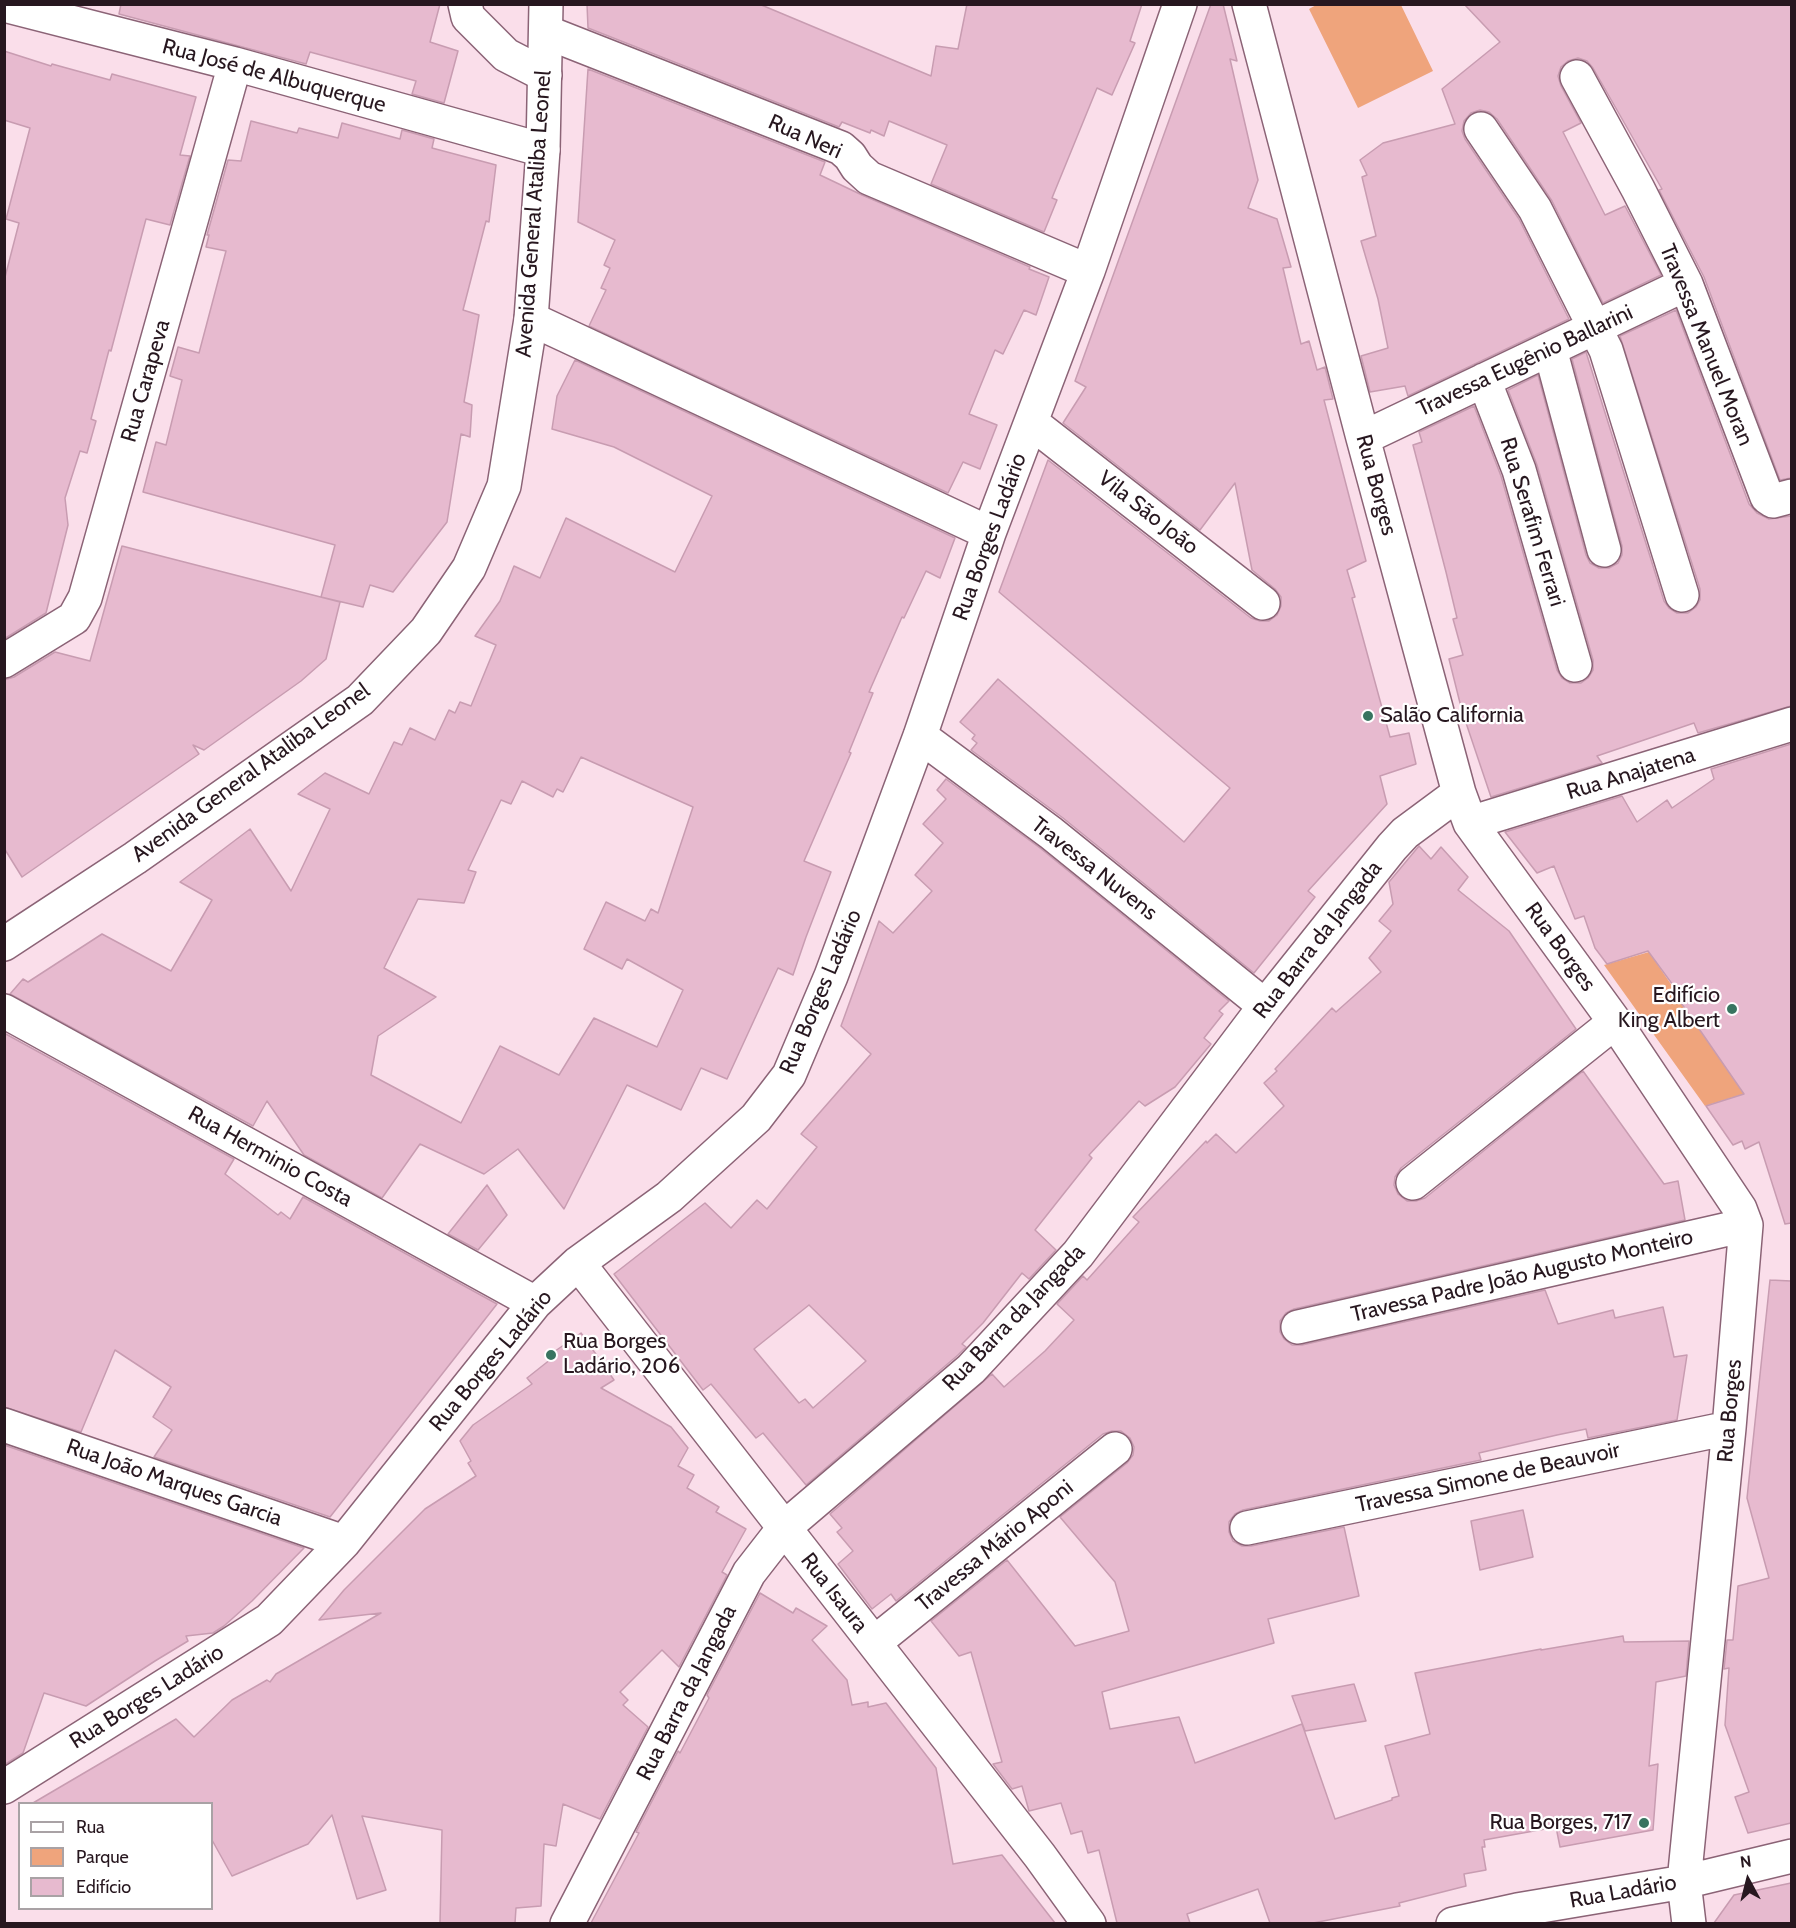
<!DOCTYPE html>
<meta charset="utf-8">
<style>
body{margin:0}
#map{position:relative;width:1796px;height:1928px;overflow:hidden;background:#fadeea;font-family:Cabin,sans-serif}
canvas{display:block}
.frame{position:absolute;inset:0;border:6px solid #27171f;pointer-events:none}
.legend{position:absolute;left:18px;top:1802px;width:195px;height:108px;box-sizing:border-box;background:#fff;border:2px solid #a9a2a5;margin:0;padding:8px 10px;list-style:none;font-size:18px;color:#27171f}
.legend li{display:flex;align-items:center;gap:12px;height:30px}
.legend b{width:30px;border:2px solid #a9a2a5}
.north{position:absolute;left:1718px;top:1850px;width:60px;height:60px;-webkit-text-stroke:4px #fff;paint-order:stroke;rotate:353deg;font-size:16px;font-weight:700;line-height:24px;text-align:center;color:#27171f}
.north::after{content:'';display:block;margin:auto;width:21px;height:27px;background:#27171f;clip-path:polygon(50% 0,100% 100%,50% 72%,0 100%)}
</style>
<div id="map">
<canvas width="1796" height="1928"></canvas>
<div class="frame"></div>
<ul class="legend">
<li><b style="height:8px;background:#fff"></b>Rua</li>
<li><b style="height:16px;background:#efa47c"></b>Parque</li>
<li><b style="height:16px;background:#e7bacf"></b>Edifício</li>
</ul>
<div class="north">N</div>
</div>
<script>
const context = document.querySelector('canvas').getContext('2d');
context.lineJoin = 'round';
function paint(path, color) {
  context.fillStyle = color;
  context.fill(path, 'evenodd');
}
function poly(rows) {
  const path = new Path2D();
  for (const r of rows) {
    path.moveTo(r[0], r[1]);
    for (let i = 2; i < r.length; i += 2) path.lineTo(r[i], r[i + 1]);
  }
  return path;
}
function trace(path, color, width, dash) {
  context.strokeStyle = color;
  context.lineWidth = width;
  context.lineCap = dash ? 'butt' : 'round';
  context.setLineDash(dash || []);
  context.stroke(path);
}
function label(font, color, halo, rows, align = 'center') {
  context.font = font + ' Cabin,sans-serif';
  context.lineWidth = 4.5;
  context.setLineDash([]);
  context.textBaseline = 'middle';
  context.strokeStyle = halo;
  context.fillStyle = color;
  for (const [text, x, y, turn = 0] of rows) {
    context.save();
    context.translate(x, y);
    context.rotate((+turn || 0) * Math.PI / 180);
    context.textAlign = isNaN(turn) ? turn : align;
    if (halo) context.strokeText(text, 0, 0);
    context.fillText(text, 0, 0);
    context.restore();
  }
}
paint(poly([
 [1318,4,1401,5,1433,71,1358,108,1309,9],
 [1649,952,1677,993,1675,995,1747,1093,1705,1106,1604,965]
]), '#efa47c');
const building = poly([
 [121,4,440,4,430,42,458,51,444,103,412,94,416,81,310,52,306,64,119,14,121,4],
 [587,4,759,4,931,76,936,46,958,49,967,4,1142,4,1130,41,1135,43,1112,95,1097,88,1052,198,1057,200,1044,232,931,184,947,145,889,121,884,136,871,130,870,133,842,122,839,127,588,28,587,4],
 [1211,4,1223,4,1237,61,1230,59,1258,180,1248,208,1277,219,1291,267,1283,268,1301,344,1309,341,1317,370,1325,367,1333,399,1324,400,1366,561,1347,570,1355,597,1352,598,1390,737,1409,733,1416,764,1380,776,1387,804,1308,891,1315,897,1254,973,1063,818,971,750,977,743,972,739,975,735,960,722,998,679,1184,842,1230,788,999,592,1048,460,1251,618,1260,621,1269,621,1277,615,1281,606,1281,597,1275,589,1252,570,1235,483,1200,530,1063,423,1086,387,1075,381,1211,4],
 [1464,4,1791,4,1791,478,1780,480,1704,277,1659,190,1662,189,1593,68,1587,61,1578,58,1568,61,1561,67,1558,76,1561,86,1581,123,1563,132,1605,215,1625,206,1661,275,1603,303,1552,201,1497,119,1489,112,1480,110,1471,113,1464,121,1462,131,1465,139,1519,219,1569,319,1408,396,1405,386,1370,392,1361,356,1388,348,1378,299,1361,241,1376,236,1362,177,1367,175,1360,160,1383,143,1455,124,1442,89,1500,42,1464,4],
 [4,51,51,66,52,64,110,80,112,74,196,97,180,155,190,156,170,225,146,219,111,351,109,350,91,419,96,421,87,453,80,451,65,498,68,525,46,613,4,639,4,281,19,223,6,219,30,128,4,120,4,51],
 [588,69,825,162,820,175,862,195,1030,267,1029,269,1049,277,1036,315,1024,310,1003,354,995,350,969,414,997,425,980,469,963,462,948,493,589,326,606,290,601,288,610,268,604,265,615,240,578,222,588,69],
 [251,121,297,133,299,128,338,138,342,123,400,139,402,130,434,139,432,148,496,165,489,222,486,221,463,310,479,315,464,402,472,405,470,437,461,434,447,522,393,592,370,585,363,607,321,597,335,545,143,492,156,442,166,445,182,380,170,376,178,347,199,353,226,251,206,247,209,235,207,235,228,160,241,161,251,121],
 [1676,310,1749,504,1757,513,1769,519,1791,516,1791,706,1698,733,1694,723,1597,756,1602,763,1491,797,1462,711,1449,659,1463,655,1453,619,1457,618,1446,572,1413,445,1422,442,1419,432,1474,406,1501,476,1557,670,1562,678,1570,683,1581,683,1588,678,1593,670,1593,660,1537,465,1508,390,1538,375,1586,555,1590,563,1599,568,1609,568,1618,563,1622,555,1622,546,1572,359,1586,352,1664,601,1669,608,1677,613,1688,613,1696,607,1700,600,1700,589,1620,336,1676,310],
 [575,360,955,538,940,578,926,571,904,618,902,617,869,692,873,693,849,752,851,753,804,861,831,872,806,937,793,975,778,968,727,1079,701,1068,681,1110,627,1085,564,1209,518,1149,484,1174,420,1144,382,1198,304,1155,267,1101,253,1126,10,994,23,979,28,982,102,934,171,971,212,900,180,882,250,829,291,891,330,809,298,794,325,773,369,794,394,742,402,745,410,728,435,740,449,710,455,713,460,702,471,706,496,645,475,636,500,601,514,566,540,578,566,518,675,572,712,496,614,447,552,429,557,396,575,360],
 [581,757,693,807,658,913,651,909,645,921,606,902,584,949,622,969,627,959,683,990,657,1047,594,1018,559,1075,500,1046,461,1123,371,1075,378,1036,436,997,384,968,418,899,464,903,476,872,468,870,501,800,511,804,522,781,553,797,557,789,563,792,581,757],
 [122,546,340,602,326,659,301,681,204,750,193,745,199,754,22,877,4,848,4,680,14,677,55,652,90,661,122,546],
 [1791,744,1791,1223,1785,1224,1759,1142,1745,1149,1742,1141,1733,1145,1706,1106,1744,1094,1675,994,1678,992,1648,951,1607,964,1595,948,1584,916,1575,919,1554,866,1537,873,1505,832,1622,796,1637,822,1667,800,1672,808,1714,779,1711,769,1791,744],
 [946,779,1040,848,1229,1001,1219,1011,1223,1014,1204,1038,1211,1044,1175,1087,1145,1106,1139,1101,1089,1155,1092,1158,1035,1230,1056,1250,1029,1279,1022,1273,983,1323,962,1344,966,1347,958,1355,806,1485,763,1433,756,1438,711,1384,703,1390,614,1274,705,1203,731,1228,757,1200,767,1209,817,1147,801,1134,871,1054,841,1026,879,921,893,933,932,891,915,875,943,843,923,824,946,799,937,790,946,779],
 [809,1305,866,1361,813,1408,805,1399,799,1403,754,1349,809,1305],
 [1419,846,1431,859,1441,847,1468,877,1458,890,1509,931,1576,1029,1401,1168,1395,1177,1394,1185,1398,1194,1407,1201,1416,1201,1425,1198,1583,1071,1664,1184,1678,1181,1685,1220,1294,1309,1286,1313,1280,1321,1280,1332,1284,1339,1292,1345,1302,1345,1545,1290,1558,1324,1613,1310,1615,1318,1663,1307,1674,1357,1687,1355,1677,1420,1588,1438,1586,1429,1557,1435,1479,1453,1481,1460,1243,1510,1235,1514,1229,1522,1229,1532,1233,1541,1242,1546,1251,1546,1344,1527,1359,1596,1268,1619,1274,1643,1102,1692,1110,1729,1179,1717,1195,1763,1302,1724,1335,1819,1392,1800,1392,1798,1399,1796,1385,1746,1430,1734,1415,1673,1541,1649,1541,1650,1623,1636,1624,1642,1689,1641,1686,1676,1656,1682,1649,1766,1658,1764,1653,1830,1560,1847,1556,1827,1484,1840,1485,1847,1482,1847,1486,1870,1464,1874,1466,1886,1399,1903,1400,1906,1313,1923,1270,1923,1258,1889,1187,1914,1190,1923,1117,1923,1099,1850,1088,1853,1082,1831,1071,1834,1061,1803,1029,1811,1022,1786,1012,1789,993,1764,1002,1762,971,1652,959,1656,931,1621,1007,1560,1075,1646,1129,1631,1115,1582,1060,1517,1127,1463,1133,1455,1134,1447,1130,1438,1121,1431,1112,1431,1103,1434,896,1601,891,1594,872,1609,838,1564,853,1551,837,1532,842,1528,830,1514,992,1374,1004,1387,1045,1351,1074,1320,1057,1304,1083,1276,1087,1280,1139,1222,1133,1217,1206,1141,1207,1143,1216,1134,1236,1153,1284,1106,1264,1083,1277,1071,1275,1069,1332,1008,1336,1012,1381,972,1369,958,1391,931,1379,921,1393,904,1389,882,1419,846],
 [4,1033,234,1159,225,1174,278,1215,281,1212,290,1219,303,1197,497,1304,330,1517,154,1457,172,1430,153,1417,171,1387,115,1350,81,1432,4,1407,4,1033],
 [487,1185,507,1215,478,1250,448,1234,487,1185],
 [1770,1280,1791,1281,1791,1823,1748,1833,1735,1797,1749,1792,1725,1725,1729,1668,1724,1669,1727,1640,1733,1640,1738,1586,1769,1578,1747,1498,1770,1280],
 [581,1333,614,1380,601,1388,671,1427,688,1448,678,1466,694,1475,687,1488,719,1507,716,1512,746,1529,722,1572,727,1575,679,1667,662,1650,620,1692,628,1700,623,1705,648,1727,600,1819,563,1804,556,1846,544,1844,541,1906,516,1908,515,1923,440,1923,442,1830,362,1816,386,1890,357,1899,332,1815,308,1844,232,1876,212,1840,212,1803,33,1803,176,1719,194,1737,232,1700,267,1680,270,1682,276,1674,381,1613,319,1620,344,1590,425,1509,476,1476,468,1463,471,1461,460,1441,473,1425,532,1384,527,1378,551,1359,548,1356,581,1333],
 [4,1445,304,1548,252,1601,224,1626,213,1633,186,1636,188,1641,155,1661,86,1706,44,1693,23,1753,4,1765,4,1445],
 [1523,1510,1533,1557,1480,1570,1471,1521,1523,1510],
 [760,1593,793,1613,796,1608,827,1626,812,1640,847,1680,852,1705,868,1702,868,1707,886,1703,936,1768,953,1864,1002,1855,1055,1923,591,1923,639,1833,636,1832,678,1751,680,1753,709,1698,707,1695,760,1593],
 [1354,1684,1366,1721,1305,1731,1292,1696,1354,1684],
 [1791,1883,1791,1923,1714,1923,1734,1895,1791,1883]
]);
paint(building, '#e7bacf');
trace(building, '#c89cb1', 1.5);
const minor = poly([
 [465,4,468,17,506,55,545,75],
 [1249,4,1363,438,1459,793,1470,823,1615,1022,1740,1209,1746,1225,1729,1428,1684,1882,1689,1924],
 [4,5,235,64,543,150],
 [546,32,841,148,850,156,857,167,869,178,1088,271],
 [1577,77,1638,189,1686,284,1767,497,1773,501,1792,496],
 [1481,129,1535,209,1606,350,1682,595],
 [531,319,989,533],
 [1550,349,1604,550],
 [1484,380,1519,470,1575,665],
 [1032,423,1263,603],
 [1363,438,1686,284],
 [4,661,74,618,85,598,235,64],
 [920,736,1051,833,1265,1006],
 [1470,823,1792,724],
 [4,1011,535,1303],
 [1413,1183,1615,1022],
 [578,1263,1040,1856,1089,1924],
 [1298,1327,1746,1225],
 [4,1425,344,1542],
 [1247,1528,1729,1428],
 [874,1643,1115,1449],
 [4,1787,269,1620,344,1542,535,1303,578,1263,669,1197,756,1118,789,1075,831,976,920,736,989,533,1088,271,1180,4],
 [567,1924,749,1573,784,1528,971,1369,1078,1254,1265,1006,1392,847,1405,833,1459,793],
 [1453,1924,1517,1910,1684,1882,1792,1856]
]);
const major = poly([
 [4,944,135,858,360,700,426,631,469,568,504,486,531,319,543,150,546,4]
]);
trace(minor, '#8b6376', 36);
trace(major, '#8b6376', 36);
trace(minor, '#fff', 33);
trace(major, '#fff', 33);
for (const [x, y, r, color] of [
 [1368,716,6,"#387460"],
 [1732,1009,6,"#387460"],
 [551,1355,6,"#387460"],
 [1644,1823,6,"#387460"]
]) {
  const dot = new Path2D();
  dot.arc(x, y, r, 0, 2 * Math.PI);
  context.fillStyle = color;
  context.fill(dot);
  trace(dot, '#fff', 2);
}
label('22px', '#27171f', '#fff', [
 ["Rua José de Albuquerque",274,76,15],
 ["Rua Neri",805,137,24],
 ["Avenida General Ataliba Leonel",534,214,-86],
 ["Travessa Manuel Moran",1706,345,68],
 ["Travessa Eugênio Ballarini",1525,361,-25],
 ["Rua Carapeva",146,381,-74],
 ["Rua Borges",1376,485,75],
 ["Vila São João",1148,513,38],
 ["Rua Serafim Ferrari",1532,522,73],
 ["Rua Borges Ladário",990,537,-70],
 ["Avenida General Ataliba Leonel",251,773,-36],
 ["Rua Anajatena",1631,774,-17],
 ["Travessa Nuvens",1094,869,38],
 ["Rua Barra da Jangada",1318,940,-52],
 ["Rua Borges",1560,947,54],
 ["Rua Borges Ladário",821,992,-67],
 ["Rua Herminio Costa",270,1157,29],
 ["Travessa Padre João Augusto Monteiro",1522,1276,-13],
 ["Rua Barra da Jangada",1014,1318,-46],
 ["Rua Borges Ladário",491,1361,-50],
 ["Rua Borges",1730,1411,-85],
 ["Travessa Simone de Beauvoir",1488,1478,-12],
 ["Rua João Marques Garcia",174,1483,19],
 ["Travessa Mário Aponi",995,1546,-39],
 ["Rua Isaura",834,1593,52],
 ["Rua Barra da Jangada",687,1693,-63],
 ["Rua Borges Ladário",147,1697,-32],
 ["Rua Ladário",1623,1892,-10]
]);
label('22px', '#27171f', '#fff', [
 ["Salão California",1380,716],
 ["Edifício",1720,996,"right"],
 ["King Albert",1720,1021,"right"],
 ["Rua Borges",563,1342],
 ["Ladário, 206",563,1367],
 ["Rua Borges, 717",1632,1823,"right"]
], 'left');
</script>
